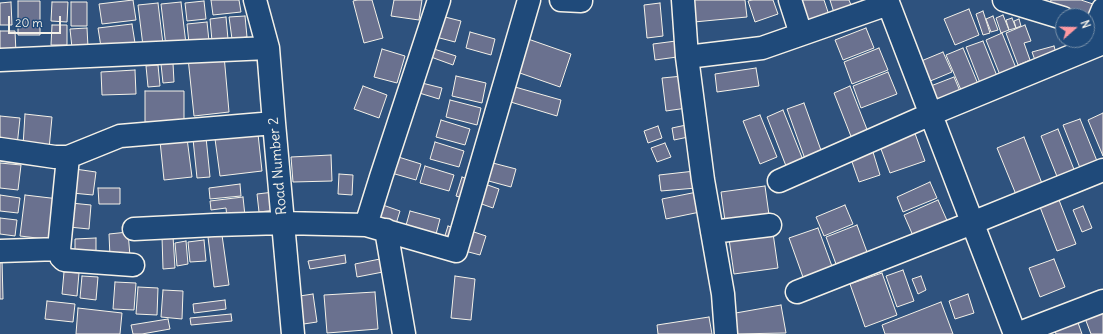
<!DOCTYPE html>
<style>
body{margin:0}
#map{position:relative;width:1103px;height:334px;overflow:hidden;background:#2e527e;font-family:Delius,sans-serif}
canvas{display:block}
.north{position:absolute;left:1055px;top:8px;width:40px;height:40px;box-sizing:border-box;background:#1f4a7a;border:1px solid #748da6;border-radius:50%;rotate:70deg;font-size:11px;font-weight:700;line-height:16px;text-align:center;color:#f4f1e8}
.north::after{content:'';display:block;margin:auto;width:14px;height:18px;background:#ff9aa2;clip-path:polygon(50% 0,100% 100%,50% 72%,0 100%)}
.scale{position:absolute;left:8px;top:16px;width:53px;height:18px;box-sizing:border-box;border:2px solid #f4f1e8;border-top:0;padding-left:5px;font-size:12px;line-height:14px;white-space:nowrap;color:#f4f1e8;-webkit-text-stroke:3px #1f4a7a;paint-order:stroke}
</style>
<div id="map">
<canvas width="1103" height="334"></canvas>
<div class="north">N</div>
<div class="scale">20 m</div>
</div>
<script>
const context = document.querySelector('canvas').getContext('2d');
context.lineJoin = 'round';
function paint(path, color) {
  context.fillStyle = color;
  context.fill(path, 'evenodd');
}
function poly(rows) {
  const path = new Path2D();
  for (const r of rows) {
    path.moveTo(r[0], r[1]);
    for (let i = 2; i < r.length; i += 2) path.lineTo(r[i], r[i + 1]);
  }
  return path;
}
function trace(path, color, width, dash) {
  context.strokeStyle = color;
  context.lineWidth = width;
  context.lineCap = dash ? 'butt' : 'round';
  context.setLineDash(dash || []);
  context.stroke(path);
}
function label(font, color, halo, rows, align = 'center') {
  context.font = font + ' Delius,sans-serif';
  context.lineWidth = 3.5;
  context.setLineDash([]);
  context.textBaseline = 'middle';
  context.strokeStyle = halo;
  context.fillStyle = color;
  for (const [text, x, y, turn = 0] of rows) {
    context.save();
    context.translate(x, y);
    context.rotate((+turn || 0) * Math.PI / 180);
    context.textAlign = isNaN(turn) ? turn : align;
    if (halo) context.strokeText(text, 0, 0);
    context.fillText(text, 0, 0);
    context.restore();
  }
}
const building = poly([
 [133,0,136,20,102,24,99,4,133,0],
 [211,0,239,0,241,12,213,15,211,0],
 [357,0,372,0,383,38,364,43,353,1,357,0],
 [394,0,422,0,419,20,391,16,394,0],
 [691,0,745,0,747,17,694,22,691,0],
 [752,0,773,0,778,14,755,22,748,1,752,0],
 [797,0,824,0,829,15,804,23,797,0],
 [830,0,849,0,853,10,835,16,830,0],
 [1051,0,1081,0,1093,4,1087,21,1087,16,1063,16,1047,12,1051,0],
 [18,1,40,1,40,35,18,35,18,1],
 [204,1,206,19,187,21,185,3,204,1],
 [11,2,12,25,0,25,0,3,11,2],
 [52,2,68,2,67,22,51,21,52,2],
 [71,2,87,2,87,26,71,26,71,2],
 [181,2,186,44,166,47,161,4,181,2],
 [158,3,163,44,143,46,138,5,158,3],
 [660,3,663,36,647,38,644,5,660,3],
 [969,9,979,35,955,45,944,19,969,9],
 [983,11,990,33,983,35,976,14,983,11],
 [1003,15,1009,30,1001,33,996,18,1003,15],
 [245,16,247,37,232,39,229,17,245,16],
 [441,16,461,21,455,42,436,37,441,16],
 [993,16,998,30,991,32,986,19,993,16],
 [226,17,228,39,212,41,210,19,226,17],
 [1012,18,1016,28,1009,30,1006,20,1012,18],
 [1019,19,1021,26,1016,28,1014,21,1019,19],
 [207,22,209,41,189,43,187,24,207,22],
 [132,24,135,43,101,47,98,28,132,24],
 [52,25,67,25,67,45,51,45,52,25],
 [1025,25,1031,41,1024,43,1030,60,1018,65,1006,33,1025,25],
 [87,28,88,47,72,48,70,29,87,28],
 [866,28,874,48,843,60,835,40,866,28],
 [0,31,15,31,16,53,0,53,0,31],
 [470,32,495,39,491,55,466,48,470,32],
 [1002,33,1016,68,1000,75,986,40,1002,33],
 [528,39,571,54,560,87,517,72,528,39],
 [676,41,677,57,655,60,653,44,676,41],
 [983,41,997,76,980,83,966,47,983,41],
 [1054,46,1057,56,1036,63,1032,52,1054,46],
 [879,48,888,70,852,84,844,62,879,48],
 [963,48,978,84,961,90,946,55,963,48],
 [382,49,405,56,397,83,374,77,382,49],
 [434,49,456,56,453,65,431,57,434,49],
 [943,52,952,72,923,84,914,64,943,52],
 [224,55,229,112,194,116,188,58,224,55],
 [173,63,174,82,163,83,161,64,173,63],
 [158,65,160,86,148,87,146,66,158,65],
 [756,68,759,86,717,92,715,74,756,68],
 [135,70,136,94,102,95,101,72,135,70],
 [888,72,897,94,861,108,853,86,888,72],
 [456,76,486,83,482,103,452,96,456,76],
 [683,76,687,108,666,111,662,78,683,76],
 [954,77,962,96,931,109,923,89,954,77],
 [418,82,442,88,439,99,416,92,418,82],
 [508,85,561,100,557,116,504,100,508,85],
 [363,86,387,95,379,118,354,109,363,86],
 [850,86,868,132,852,139,834,93,850,86],
 [145,91,184,91,184,122,145,122,145,91],
 [450,100,481,108,477,125,446,117,450,100],
 [804,103,822,153,805,159,787,109,804,103],
 [783,110,803,160,786,166,767,117,783,110],
 [1103,113,1103,156,1088,120,1103,113],
 [25,114,52,117,49,149,23,146,25,114],
 [760,115,777,157,760,164,743,121,760,115],
 [0,116,20,118,17,146,0,145,0,116],
 [1080,119,1097,161,1080,168,1063,125,1080,119],
 [441,120,470,129,465,145,436,137,441,120],
 [691,124,693,136,674,140,672,128,691,124],
 [658,126,662,138,648,143,644,131,658,126],
 [913,128,925,161,890,173,878,141,913,128],
 [1058,129,1075,172,1058,179,1041,136,1058,129],
 [258,134,262,171,220,176,215,139,258,134],
 [206,137,210,177,197,178,193,139,206,137],
 [1024,137,1043,186,1017,197,997,148,1024,137],
 [187,138,192,177,164,180,160,141,187,138],
 [435,142,464,151,459,167,430,159,435,142],
 [665,143,671,157,657,162,651,148,665,143],
 [873,152,880,175,859,182,851,159,873,152],
 [331,155,332,181,293,182,291,157,331,155],
 [392,155,421,164,416,180,388,172,392,155],
 [489,162,516,169,511,187,485,180,489,162],
 [0,163,21,165,18,190,0,188,0,163],
 [425,166,454,175,449,191,420,183,425,166],
 [75,169,96,172,93,195,72,193,75,169],
 [695,171,696,188,661,191,659,175,695,171],
 [339,174,353,175,352,195,338,194,339,174],
 [462,177,472,181,466,199,456,196,462,177],
 [930,182,937,198,903,212,897,197,930,182],
 [482,183,499,189,493,208,476,202,482,183],
 [240,184,241,196,210,199,209,188,240,184],
 [765,186,770,222,726,228,721,192,765,186],
 [98,188,120,188,120,204,99,204,98,188],
 [274,192,276,210,259,212,257,194,274,192],
 [697,192,700,212,666,219,662,199,697,192],
 [0,195,20,198,18,213,0,211,0,195],
 [25,195,59,199,54,240,20,236,25,195],
 [243,197,245,216,227,218,226,208,211,210,210,201,243,197],
 [938,200,949,225,914,238,904,215,938,200],
 [1059,200,1076,244,1057,251,1040,207,1059,200],
 [71,203,91,205,89,229,69,227,71,203],
 [377,203,400,211,395,227,372,220,377,203],
 [845,205,853,224,824,236,816,217,845,205],
 [1083,206,1092,228,1082,232,1073,210,1083,206],
 [410,211,440,219,435,238,405,229,410,211],
 [0,218,17,220,15,236,0,234,0,218],
 [857,225,867,252,836,264,826,237,857,225],
 [448,226,461,230,443,242,448,226],
 [818,228,833,269,804,280,789,238,818,228],
 [471,231,486,236,480,255,465,251,471,231],
 [128,232,130,256,110,257,109,234,128,232],
 [773,233,778,268,734,274,729,239,773,233],
 [222,235,229,285,214,287,208,237,222,235],
 [173,236,175,268,163,269,162,237,173,236],
 [96,238,96,253,75,254,75,239,96,238],
 [204,240,206,261,190,262,188,242,204,240],
 [186,241,188,264,177,266,175,243,186,241],
 [345,255,346,263,310,269,308,261,345,255],
 [380,259,383,272,357,277,355,264,380,259],
 [1054,259,1065,287,1040,297,1029,268,1054,259],
 [0,260,2,260,3,299,0,299,0,260],
 [903,270,914,301,897,307,886,276,903,270],
 [64,272,79,273,77,296,62,294,64,272],
 [882,273,897,315,865,327,850,284,882,273],
 [82,276,98,277,96,300,80,298,82,276],
 [455,276,475,279,471,320,451,318,455,276],
 [921,276,926,290,918,294,912,279,921,276],
 [115,282,136,283,134,310,113,309,115,282],
 [138,287,158,288,157,315,136,314,138,287],
 [163,290,183,291,182,319,161,317,163,290],
 [375,292,378,329,327,333,324,295,375,292],
 [313,294,317,322,297,325,293,297,313,294],
 [968,294,974,313,955,319,949,301,968,294],
 [225,300,226,309,194,313,193,304,225,300],
 [47,301,75,304,73,322,45,319,47,301],
 [941,302,953,334,885,334,882,325,941,302],
 [781,305,786,333,733,334,730,314,781,305],
 [1103,305,1103,334,1091,334,1083,313,1103,305],
 [78,308,122,313,120,334,76,334,78,308],
 [231,314,232,321,191,325,190,318,231,314],
 [709,317,712,334,658,334,657,325,709,317],
 [1076,317,1082,334,1056,334,1053,327,1076,317],
 [168,319,170,329,142,334,133,334,131,325,168,319]
]);
paint(building, '#6a718f');
trace(building, '#f4f1e8', 1);
const minor = poly([
 [255,0,268,48,274,123,293,334],
 [561,0,581,1],
 [683,0,687,57,703,180,723,294,726,334],
 [790,0,801,34],
 [887,0,1015,334],
 [1004,0,1063,18],
 [1095,28,1103,9],
 [687,57,762,48,888,4],
 [0,60,268,48],
 [0,149,55,157,68,157,120,136,274,123],
 [779,181,931,114,1103,43],
 [366,225,381,177,439,0],
 [134,229,214,225,283,223,366,225,456,251,529,0],
 [386,230,404,334],
 [712,232,770,225],
 [59,249,68,157],
 [0,251,59,249,61,257,64,260,133,265],
 [797,292,972,223,1103,170],
 [1017,334,1103,301]
]);
trace(minor, '#f4f1e8', 25);
trace(minor, '#1f4a7a', 22);
label('14px', '#f4f1e8', '#1f4a7a', [
 ["Road Number 2",278,166,-95]
]);
</script>
